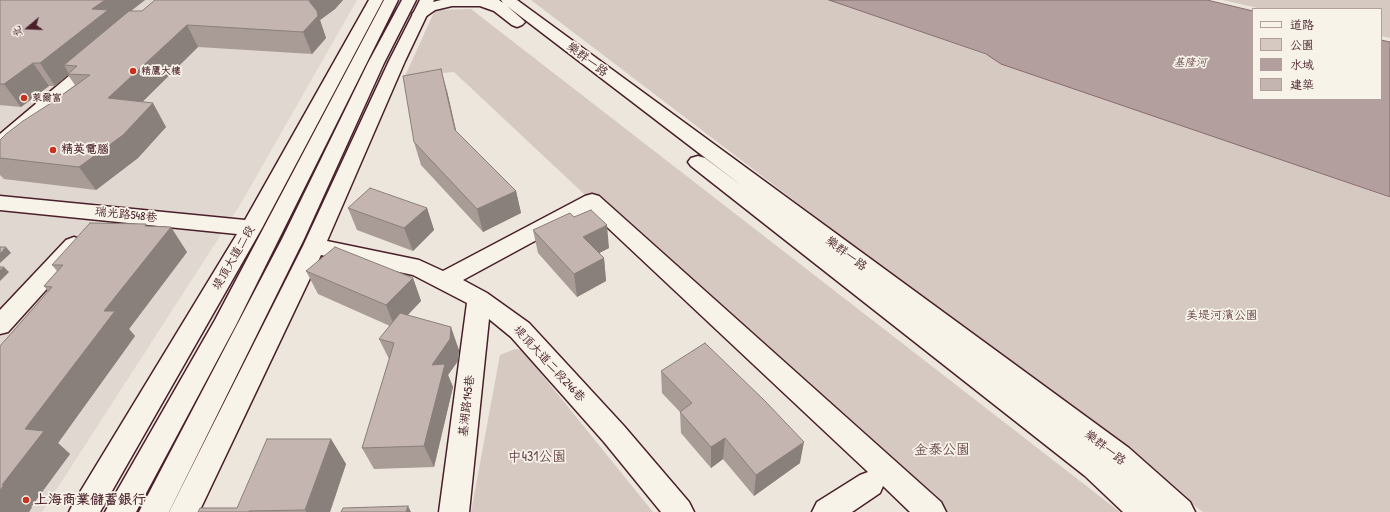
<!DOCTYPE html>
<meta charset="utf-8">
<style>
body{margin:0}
#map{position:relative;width:1390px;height:512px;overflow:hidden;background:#ece6dd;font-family:"Patrick Hand","LXGW WenKai TC",sans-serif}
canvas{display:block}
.legend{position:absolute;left:1252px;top:8px;width:130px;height:92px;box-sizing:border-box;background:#f7f3e8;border:1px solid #b29e9c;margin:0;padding:5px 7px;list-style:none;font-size:12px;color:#4a1f2b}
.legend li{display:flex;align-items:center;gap:8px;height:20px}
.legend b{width:20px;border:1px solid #b29e9c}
.north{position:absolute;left:8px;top:8px;width:40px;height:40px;-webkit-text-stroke:3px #f7f3e8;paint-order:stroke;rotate:251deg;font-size:11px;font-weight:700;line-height:16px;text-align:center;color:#4a1f2b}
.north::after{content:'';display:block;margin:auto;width:14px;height:18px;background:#4a1f2b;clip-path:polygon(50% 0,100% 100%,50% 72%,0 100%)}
</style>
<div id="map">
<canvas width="1390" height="512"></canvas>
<ul class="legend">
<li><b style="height:5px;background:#f7f3e8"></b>道路</li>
<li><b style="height:11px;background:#d5c9c2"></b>公園</li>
<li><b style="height:11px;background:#b39f9d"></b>水域</li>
<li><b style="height:11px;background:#c4b5b0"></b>建築</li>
</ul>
<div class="north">北</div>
</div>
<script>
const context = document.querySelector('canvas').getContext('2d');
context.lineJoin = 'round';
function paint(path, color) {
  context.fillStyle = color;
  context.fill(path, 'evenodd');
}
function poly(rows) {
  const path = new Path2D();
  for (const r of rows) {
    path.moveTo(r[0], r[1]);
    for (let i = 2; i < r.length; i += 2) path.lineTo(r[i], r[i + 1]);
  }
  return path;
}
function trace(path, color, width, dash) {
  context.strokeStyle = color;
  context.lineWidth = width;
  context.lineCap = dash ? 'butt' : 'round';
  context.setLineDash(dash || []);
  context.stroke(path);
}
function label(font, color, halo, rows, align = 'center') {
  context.font = font + ' "Patrick Hand","LXGW WenKai TC",sans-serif';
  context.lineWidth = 3.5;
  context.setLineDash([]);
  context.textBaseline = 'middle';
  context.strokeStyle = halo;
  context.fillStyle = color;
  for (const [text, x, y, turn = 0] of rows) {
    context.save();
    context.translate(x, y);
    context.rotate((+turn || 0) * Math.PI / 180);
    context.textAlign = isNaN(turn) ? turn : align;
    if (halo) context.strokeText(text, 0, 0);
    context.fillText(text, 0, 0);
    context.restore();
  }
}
paint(poly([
 [0,0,357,0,240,205,42,512,0,512]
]), '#e0d7d0');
paint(poly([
 [531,0,831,0,1390,198,1390,512,1203,512],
 [1223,0,1390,0,1390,38,1381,36,1381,9,1262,9],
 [471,9,1120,512,920,512,875,467,454,72,405,76,435,10],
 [515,349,522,350,653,512,471,512,500,355]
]), '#d5c9c2');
const water = poly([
 [829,0,1207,0,1253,11,1253,99,1381,99,1381,40,1390,42,1390,197,1001,64,986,54,829,0]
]);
paint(water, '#b39f9d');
trace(water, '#896c6f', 1);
const minor = poly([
 [369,0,383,0,262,228,100,512,69,512,74,502,237,234,0,210,0,196,245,220,369,0],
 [420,0,434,0,405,61,327,241,419,260,443,271,585,196,592,194,599,196,941,502,946,512,910,512,883,486,880,493,852,512,812,512,817,502,860,475,868,472,590,211,463,280,487,293,529,323,624,426,689,502,694,512,661,512,604,442,511,337,489,319,469,512,439,512,467,303,413,275,321,255,199,512,169,512,303,246,389,61,420,0],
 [95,58,101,59,103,63,101,67,7,148,0,150,0,134,89,59,95,58],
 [74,237,82,240,85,245,82,250,8,332,0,334,0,310,66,240,74,237]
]);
const major = poly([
 [441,0,499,0,503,3,501,0,517,0,1129,448,1190,502,1195,512,1123,512,1085,476,691,166,688,162,691,158,698,156,705,158,746,189,507,6,522,19,525,22,522,25,517,27,512,25,494,11,480,6,452,6,435,10,425,17,420,19,415,17,412,14,425,4,441,0]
]);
const highway = poly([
 [384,0,398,0,236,325,136,512,105,512,215,320,384,0],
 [402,0,416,0,384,63,304,239,169,512,139,512,282,239,368,63,402,0]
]);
trace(minor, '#4a1f2b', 3);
trace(major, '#4a1f2b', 3);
trace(highway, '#4a1f2b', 3);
paint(minor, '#f7f3e8');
paint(major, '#f7f3e8');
paint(highway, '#f7f3e8');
paint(poly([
 [0,0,145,0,131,11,142,11,155,0,343,0,335,9,320,20,326,38,312,54,198,47,142,102,166,127,138,158,96,190,4,179,0,175,0,140,75,85,68,75,55,86,49,86,21,107,0,105],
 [447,91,456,131,516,191,521,213,483,232,421,165,414,142],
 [348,208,427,208,434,230,413,251,357,230],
 [574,217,609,248,599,253,604,258,606,281,577,297,538,253,533,230],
 [146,224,147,226,187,252,129,329,135,336,58,443,70,454,31,507,32,507,29,512,48,291,44,286,57,271,52,265],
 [306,271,413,278,421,301,408,315,459,350,458,361,448,375,453,387,434,467,374,469,362,448,389,359,379,339,390,326,318,294],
 [661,371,800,463,754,496,723,459,711,468,681,433,680,412,662,393],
 [331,439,346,464,330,512,198,512,237,508]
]), '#a99c97');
paint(poly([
 [105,0,145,0,115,23,77,66,64,65,69,74,68,74,68,75,55,86,40,63,92,9],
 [311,0,343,0,335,9,320,20,326,38,312,54,303,32,309,1],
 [187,25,198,47,122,122,108,98],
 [33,63,49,86,21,107,4,84],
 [441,69,447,91,461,152,455,130],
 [153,103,166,127,138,158,96,190,79,167],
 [516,191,521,213,483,232,477,209],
 [427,208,434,230,413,251,404,228],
 [146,224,158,243,171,227,187,252,129,329,135,336,58,443,70,454,31,507,32,507,29,512,0,512,0,490,25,429,104,311],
 [607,225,609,248,586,260,583,237],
 [6,247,11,253,0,263,0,254],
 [604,258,606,281,577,297,574,274],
 [4,267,9,272,0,281,0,271],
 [413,278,421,301,395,328,386,305],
 [451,327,459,350,458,361,448,375,453,387,434,467,424,446,432,365],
 [725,438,723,459,711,468,711,447],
 [331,439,346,464,330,512,306,512,305,510],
 [804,442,800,463,754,496,756,475],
 [408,506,411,512,406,512]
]), '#897f7b');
const building = poly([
 [0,0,105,0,92,9,108,10,40,63,33,63,4,84,0,84,0,0],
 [155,0,311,0,309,1,317,11,318,16,303,32,187,25,108,98,153,103,123,135,79,167,0,158,0,140,6,134,23,121,51,103,90,75,68,74,77,66,64,65,129,11,142,11,155,0],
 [441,69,455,130,516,191,477,209,414,142,403,76,441,69],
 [370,188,427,208,404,228,348,208,370,188],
 [591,210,607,225,583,237,604,258,574,274,533,230,570,213,574,217,591,210],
 [90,223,146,224,145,226,171,227,104,311,115,311,25,429,44,431,2,485,4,485,0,490,0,346,52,287,44,286,63,265,52,265,90,223],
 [0,247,6,247,0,254,0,247],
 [335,247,413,278,386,305,306,271,335,247],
 [0,267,4,267,0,271,0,267],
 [400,313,451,327,450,339,432,365,445,364,424,446,362,448,394,343,379,339,400,313],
 [705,343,765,401,804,442,756,475,725,438,711,447,680,412,692,403,661,371,705,343],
 [267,439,331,439,305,510,249,511,249,512,198,512,200,508,237,508,267,439],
 [408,506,406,512,341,512,343,508,408,506]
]);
paint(building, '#c4b5b0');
trace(building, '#897f7b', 1);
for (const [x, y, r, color] of [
 [133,71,4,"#c8321e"],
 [24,98,4,"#c8321e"],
 [53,150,4,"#c8321e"],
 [26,500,4,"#c8321e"]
]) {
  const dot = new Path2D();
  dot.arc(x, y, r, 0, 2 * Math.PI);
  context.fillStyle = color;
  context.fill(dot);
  trace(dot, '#f7f3e8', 1.5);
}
label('bold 10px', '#4a1f2b', '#f7f3e8', [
 ["精鷹大樓",141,71],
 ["萊爾富",32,98]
], 'left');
label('italic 11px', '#6f4c53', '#f7f3e8', [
 ["基隆河",1190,63]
]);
label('12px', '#4a1f2b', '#f7f3e8', [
 ["樂群一路",587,60,37],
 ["瑞光路548巷",126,215,6],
 ["樂群一路",846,254,37],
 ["堤頂大道二段",234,258,-60],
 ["堤頂大道二段246巷",549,364,47],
 ["基湖路145巷",467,406,-83],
 ["樂群一路",1105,448,38]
]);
label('bold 12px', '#4a1f2b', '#f7f3e8', [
 ["精英電腦",61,150]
], 'left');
label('12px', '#6d4a51', '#f7f3e8', [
 ["美堤河濱公園",1222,316]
]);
label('14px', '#6d4a51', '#f7f3e8', [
 ["金泰公園",942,450],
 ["中431公園",537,457]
]);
label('bold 14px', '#4a1f2b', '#f7f3e8', [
 ["上海商業儲蓄銀行",34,500]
], 'left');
</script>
